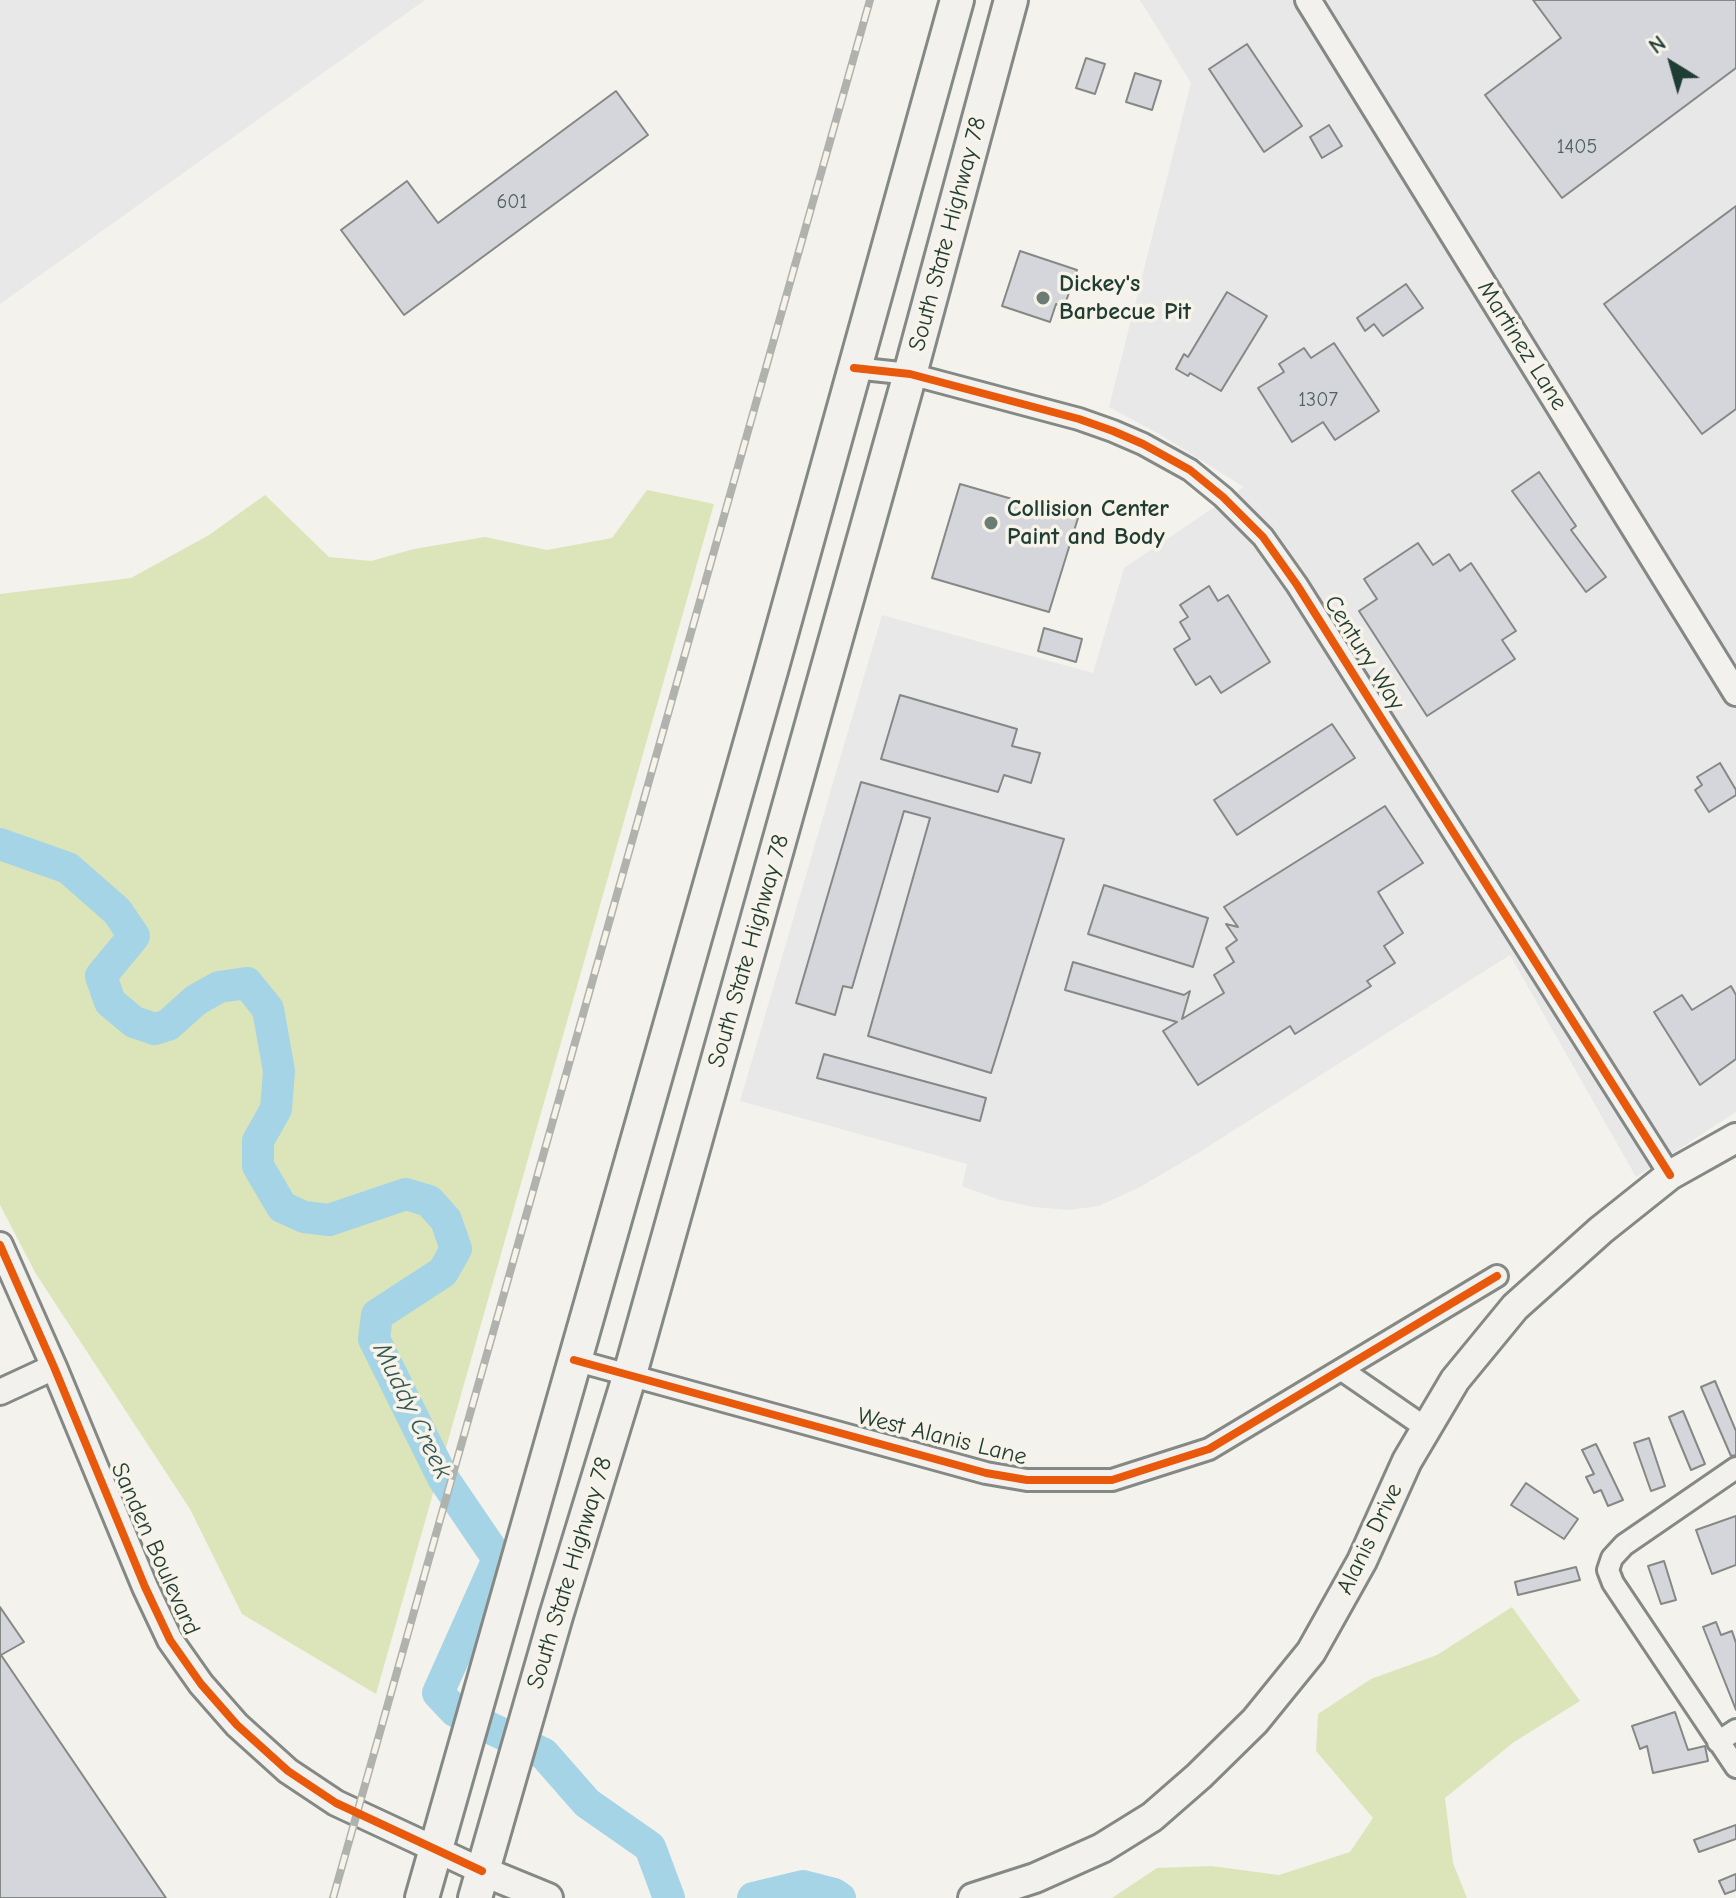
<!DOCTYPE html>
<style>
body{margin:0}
#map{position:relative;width:1736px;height:1898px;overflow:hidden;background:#f4f2ec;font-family:"Comic Neue",sans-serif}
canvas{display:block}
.north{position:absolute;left:1632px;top:24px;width:80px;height:80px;-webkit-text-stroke:6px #f7f3e8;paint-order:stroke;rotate:323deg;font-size:22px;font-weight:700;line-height:32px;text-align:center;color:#1f3d34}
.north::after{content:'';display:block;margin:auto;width:28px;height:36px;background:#1f3d34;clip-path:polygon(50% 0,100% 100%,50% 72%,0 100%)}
</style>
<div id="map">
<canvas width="1736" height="1898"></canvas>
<div class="north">N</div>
</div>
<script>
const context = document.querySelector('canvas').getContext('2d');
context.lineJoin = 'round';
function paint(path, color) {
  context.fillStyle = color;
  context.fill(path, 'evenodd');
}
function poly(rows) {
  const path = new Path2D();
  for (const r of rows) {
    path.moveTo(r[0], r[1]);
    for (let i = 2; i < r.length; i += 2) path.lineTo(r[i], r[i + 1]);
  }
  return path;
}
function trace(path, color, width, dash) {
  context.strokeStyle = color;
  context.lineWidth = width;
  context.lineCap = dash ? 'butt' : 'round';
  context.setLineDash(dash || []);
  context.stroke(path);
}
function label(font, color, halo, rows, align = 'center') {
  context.font = font + ' "Comic Neue",sans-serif';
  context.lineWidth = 7;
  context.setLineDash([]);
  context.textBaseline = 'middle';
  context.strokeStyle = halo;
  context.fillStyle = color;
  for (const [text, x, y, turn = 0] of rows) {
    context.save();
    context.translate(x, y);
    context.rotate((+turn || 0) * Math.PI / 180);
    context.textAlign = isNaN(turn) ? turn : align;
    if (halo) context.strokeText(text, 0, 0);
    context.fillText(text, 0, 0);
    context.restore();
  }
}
paint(poly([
 [0,0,425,0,0,304],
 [1140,0,1736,0,1736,1112,1636,1177,1510,955,1198,1153,1140,1187,1099,1206,1069,1210,1033,1207,997,1199,962,1186,967,1164,740,1101,882,615,1093,673,1124,568,1244,487,1159,434,1109,407,1191,83]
]), '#e8e8e9');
paint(poly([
 [647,490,714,504,376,1694,242,1614,190,1509,36,1274,0,1205,0,594,131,578,209,535,265,495,329,557,371,561,414,549,485,537,547,550,612,538],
 [1512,1607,1580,1701,1514,1742,1445,1798,1453,1863,1467,1898,1112,1898,1157,1868,1211,1866,1279,1875,1350,1852,1373,1818,1316,1751,1318,1714,1371,1679,1437,1655]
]), '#dbe5b9');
trace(poly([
 [0,844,68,868,117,911,134,936,101,976,110,1002,134,1022,155,1029,168,1025,196,1000,219,987,247,983,268,1009,279,1071,276,1109,258,1141,258,1166,282,1207,304,1217,329,1220,406,1194,429,1201,446,1220,456,1249,443,1272,377,1315,374,1339,443,1478,498,1559,438,1693,455,1711,544,1754,587,1803,650,1847,669,1898],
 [753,1898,803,1886,834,1894,840,1898]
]), '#a4d4e6', 32);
const building = poly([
 [1533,0,1736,0,1736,68,1562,198,1485,95,1561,38,1533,0],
 [1247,44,1302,126,1264,152,1209,69,1247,44],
 [1086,58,1105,64,1095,94,1076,88,1086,58],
 [1135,73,1161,81,1152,110,1126,102,1135,73],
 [616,91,648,135,404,315,341,230,407,181,438,223,616,91],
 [1329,125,1342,146,1322,158,1310,137,1329,125],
 [1736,206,1736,409,1702,434,1604,304,1736,206],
 [1020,251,1077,270,1064,307,1056,304,1050,322,1002,306,1020,251],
 [1406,284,1423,308,1383,336,1374,324,1365,331,1357,318,1406,284],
 [1227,292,1267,316,1221,391,1190,373,1188,376,1176,369,1184,354,1188,357,1227,292],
 [1334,343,1379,411,1335,440,1323,422,1292,442,1258,388,1284,372,1279,364,1304,348,1311,358,1334,343],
 [1539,472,1576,526,1571,530,1606,577,1586,592,1512,491,1539,472],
 [960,484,1078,518,1049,612,932,578,960,484],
 [1418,543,1433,565,1449,554,1460,571,1471,563,1516,631,1502,640,1515,659,1427,716,1359,611,1377,599,1364,579,1418,543],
 [1209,586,1218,601,1228,595,1270,662,1221,693,1210,676,1196,685,1174,649,1190,639,1180,622,1188,617,1180,605,1209,586],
 [1044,628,1082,639,1076,662,1038,651,1044,628],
 [900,695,1017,729,1012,746,1040,753,1031,783,1004,775,998,792,881,759,900,695],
 [1332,724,1355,758,1237,835,1214,800,1332,724],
 [1720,763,1736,790,1736,795,1709,812,1695,790,1702,785,1697,777,1720,763],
 [861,782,1064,839,991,1073,868,1036,930,818,904,811,852,988,843,986,835,1015,796,1003,861,782],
 [1385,806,1423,863,1378,892,1403,933,1384,946,1395,963,1367,981,1371,986,1295,1034,1290,1026,1198,1085,1163,1031,1177,1022,1065,990,1073,962,1184,995,1190,991,1182,1019,1224,993,1214,975,1234,962,1226,948,1237,940,1226,924,1238,927,1224,907,1385,806],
 [1104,885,1208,918,1193,967,1088,934,1104,885],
 [1731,986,1736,995,1736,1059,1700,1085,1654,1012,1682,995,1692,1010,1731,986],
 [824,1054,986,1098,980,1121,817,1078,824,1054],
 [1715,1381,1736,1431,1736,1455,1731,1456,1701,1387,1715,1381],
 [1683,1411,1705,1464,1691,1470,1669,1417,1683,1411],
 [1649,1438,1665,1486,1651,1491,1634,1443,1649,1438],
 [1596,1444,1623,1500,1608,1506,1601,1490,1594,1493,1586,1477,1594,1474,1582,1450,1596,1444],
 [1526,1483,1578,1519,1564,1539,1511,1505,1526,1483],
 [1736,1516,1736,1565,1712,1574,1696,1530,1736,1516],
 [1664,1561,1676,1600,1661,1604,1648,1566,1664,1561],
 [1576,1567,1580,1580,1518,1595,1515,1582,1576,1567],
 [0,1607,24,1642,1,1655,166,1898,0,1898,0,1607],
 [1716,1622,1721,1635,1732,1631,1736,1643,1736,1710,1703,1627,1716,1622],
 [1675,1712,1688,1750,1705,1746,1708,1761,1653,1773,1647,1746,1640,1749,1632,1726,1675,1712],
 [1736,1825,1736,1839,1699,1852,1694,1840,1736,1825],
 [1736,1874,1736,1890,1725,1894,1719,1881,1736,1874]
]);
paint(building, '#d5d5dc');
trace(building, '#848985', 2);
const minor = poly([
 [854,368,910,374,1079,419,1113,431,1143,444,1190,470,1223,497,1263,537,1297,585,1670,1175],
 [574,1360,986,1473,1027,1480,1112,1480,1209,1449,1497,1276],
 [1342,1370,1426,1428],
 [1736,1468,1624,1545,1612,1558,1608,1570,1613,1583,1736,1767],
 [1718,1742,1736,1730]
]);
const tertiary = poly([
 [1308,0,1736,693],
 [0,1245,54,1367,145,1587,170,1640,201,1684,237,1725,288,1771,336,1803,482,1871],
 [0,1392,54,1367]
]);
const secondary = poly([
 [482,1871,548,1898],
 [973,1898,1035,1878,1102,1848,1152,1817,1199,1776,1255,1721,1311,1652,1362,1561,1407,1461,1455,1380,1515,1307,1601,1230,1670,1175,1736,1138]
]);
const primary = poly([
 [422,1898,772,667,957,0],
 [475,1898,556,1616,630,1374,910,374,1011,0]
]);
trace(minor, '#848985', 26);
trace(tertiary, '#848985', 30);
trace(secondary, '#848985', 34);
trace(primary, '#848985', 38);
trace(minor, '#f2f1ed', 20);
trace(tertiary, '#f2f1ed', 24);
trace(secondary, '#f2f1ed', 28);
trace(primary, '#f2f1ed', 32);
const rail = poly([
 [333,1898,870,0]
]);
trace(rail, '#b0b2ae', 8);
trace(rail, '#f7f3e8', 5, [15]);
trace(poly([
 [854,368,910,374,1079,419,1113,431,1143,444,1190,470,1223,497,1263,537,1297,585,1670,1175],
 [0,1245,54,1367,145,1587,170,1640,201,1684,237,1725,288,1771,336,1803,482,1871],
 [574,1360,986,1473,1027,1480,1112,1480,1209,1449,1497,1276]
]), '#e8590c', 8);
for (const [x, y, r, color] of [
 [1043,298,8,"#6a7c74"],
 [991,523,8,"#6a7c74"]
]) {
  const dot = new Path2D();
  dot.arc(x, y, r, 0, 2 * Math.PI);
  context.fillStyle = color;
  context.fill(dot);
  trace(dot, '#f7f3e8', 3);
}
label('20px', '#4c635e', null, [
 ["1405",1577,147],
 ["601",512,202],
 ["1307",1318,400]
]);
label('24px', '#1f3d34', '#f7f3e8', [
 ["South State Highway 78",948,234,-75],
 ["Martinez Lane",1522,346,58],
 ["Century Way",1364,653,58],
 ["South State Highway 78",749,951,-74],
 ["West Alanis Lane",942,1437,14],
 ["Alanis Drive",1370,1539,-64],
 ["Sanden Boulevard",155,1549,66],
 ["South State Highway 78",570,1573,-73]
]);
label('bold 24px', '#1f3d34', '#f7f3e8', [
 ["Dickey's",1059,284],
 ["Barbecue Pit",1059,312],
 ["Collision Center",1007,509],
 ["Paint and Body",1007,537]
], 'left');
label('italic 26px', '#335957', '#f7f3e8', [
 ["Muddy Creek",412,1411,64]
]);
</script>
